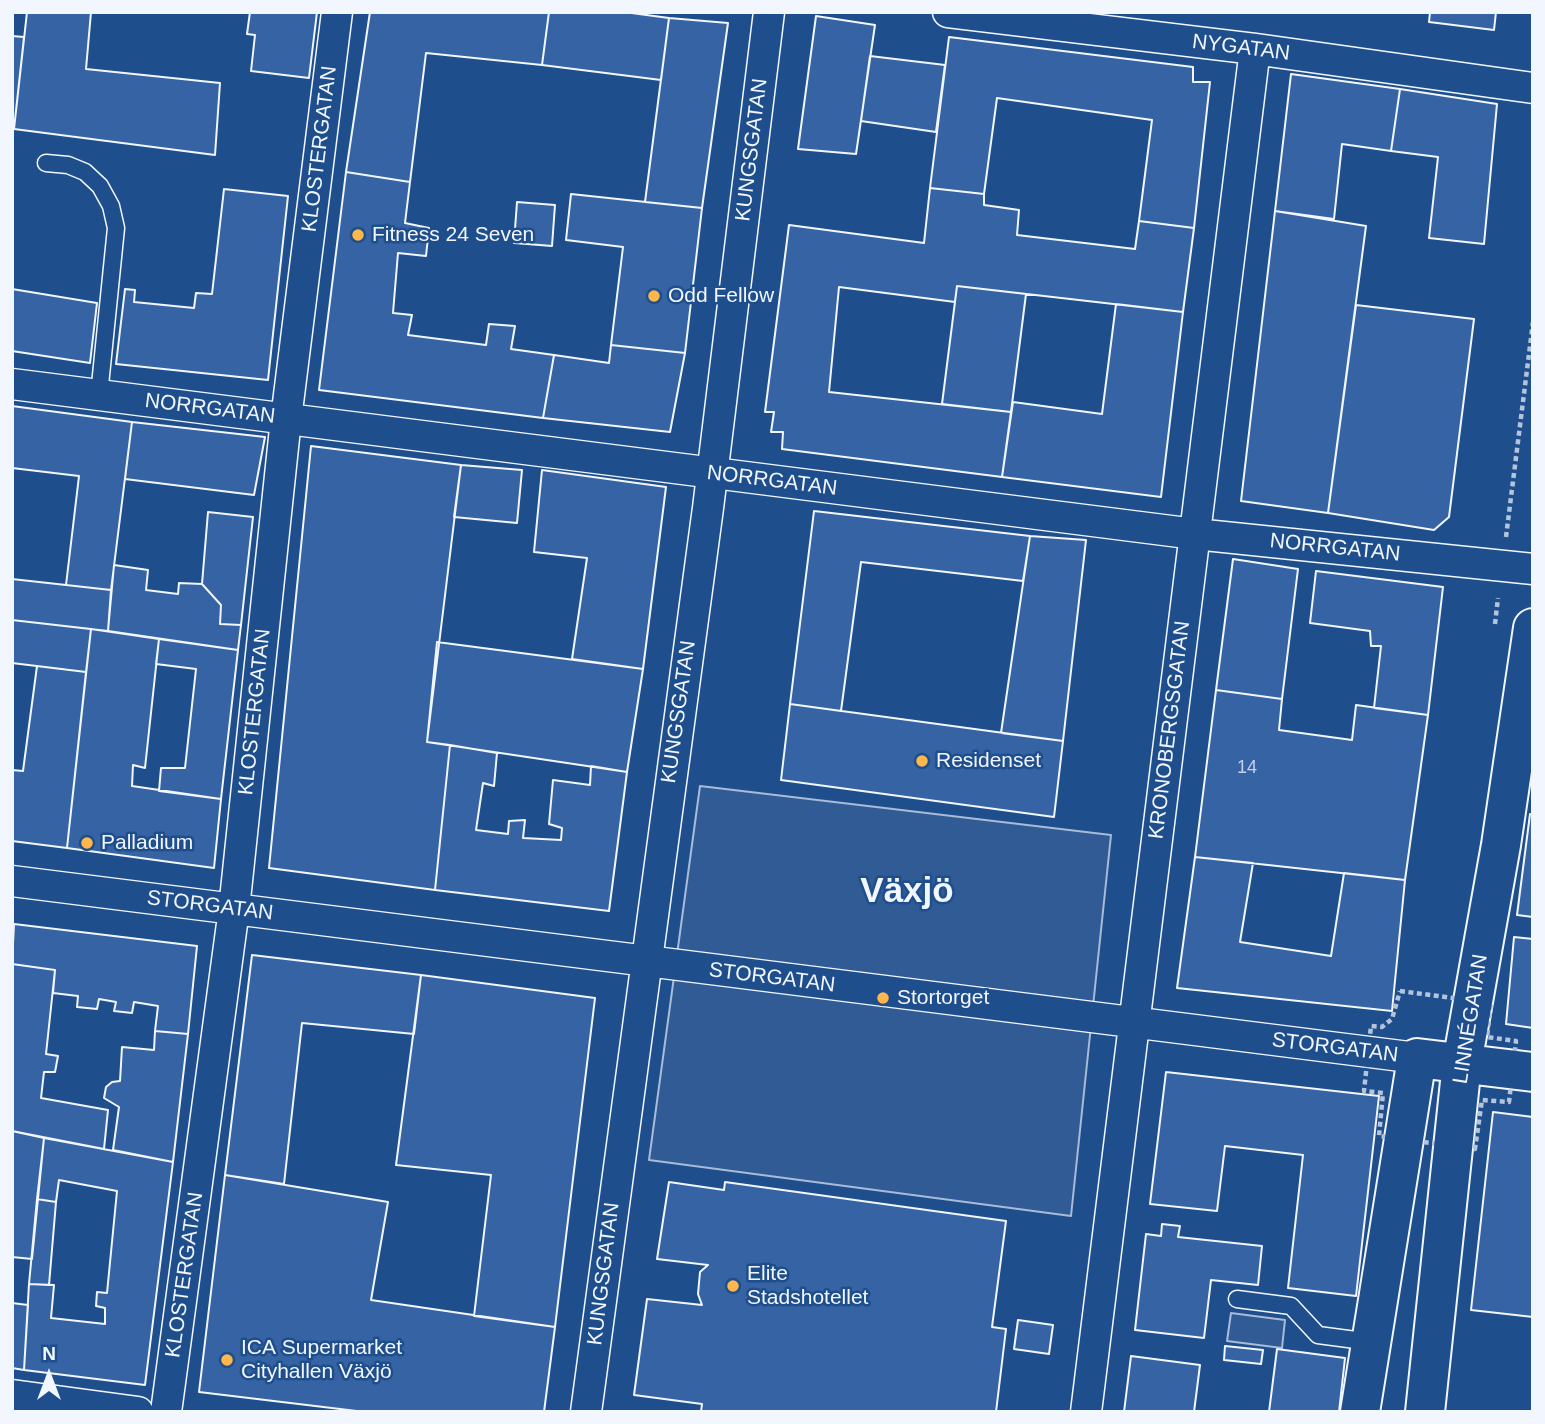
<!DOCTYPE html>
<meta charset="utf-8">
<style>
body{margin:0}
#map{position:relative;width:1545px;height:1424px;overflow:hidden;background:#1f4e8c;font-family:Helvetica,sans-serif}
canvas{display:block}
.frame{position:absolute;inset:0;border:14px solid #f2f6ff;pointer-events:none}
.north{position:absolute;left:14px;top:1340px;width:70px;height:70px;-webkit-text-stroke:5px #1f4e8c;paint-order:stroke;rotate:0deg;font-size:19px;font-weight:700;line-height:28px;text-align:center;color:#f2f6ff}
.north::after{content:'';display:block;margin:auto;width:24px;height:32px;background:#f2f6ff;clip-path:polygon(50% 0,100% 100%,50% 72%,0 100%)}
</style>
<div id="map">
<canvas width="1545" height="1424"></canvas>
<div class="frame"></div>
<div class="north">N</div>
</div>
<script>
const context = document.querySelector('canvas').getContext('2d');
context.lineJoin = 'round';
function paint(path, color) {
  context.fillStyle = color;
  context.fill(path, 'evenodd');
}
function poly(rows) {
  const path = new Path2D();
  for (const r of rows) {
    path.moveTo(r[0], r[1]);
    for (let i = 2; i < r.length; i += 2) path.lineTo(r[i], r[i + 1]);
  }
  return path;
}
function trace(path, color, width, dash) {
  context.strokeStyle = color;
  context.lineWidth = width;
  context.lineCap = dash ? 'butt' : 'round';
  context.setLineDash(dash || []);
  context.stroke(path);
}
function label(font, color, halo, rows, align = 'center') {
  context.font = font + ' Helvetica,sans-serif';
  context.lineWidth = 5;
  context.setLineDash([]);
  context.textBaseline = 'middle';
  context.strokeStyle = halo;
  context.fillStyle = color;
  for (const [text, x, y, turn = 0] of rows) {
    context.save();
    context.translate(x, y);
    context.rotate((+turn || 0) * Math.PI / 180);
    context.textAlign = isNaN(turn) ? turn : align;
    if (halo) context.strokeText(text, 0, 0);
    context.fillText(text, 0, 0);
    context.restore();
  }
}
const built = poly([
 [700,786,1111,835,1071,1216,649,1160,700,786],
 [1231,1313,1285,1320,1282,1348,1227,1341,1231,1313]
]);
paint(built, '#305b95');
trace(built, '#a8bbd7', 2);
const building = poly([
 [27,12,91,12,86,69,220,83,215,155,14,129,27,12],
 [250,12,317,12,309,78,251,71,255,35,247,34,250,12],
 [370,12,549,12,542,65,426,53,410,182,346,172,370,12],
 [549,12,624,12,669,18,661,80,542,65,549,12],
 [1430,12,1496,12,1494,30,1429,22,1430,12],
 [816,16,875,25,856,154,798,149,816,16],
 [669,18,728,23,702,208,645,202,669,18],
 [12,36,24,37,14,129,12,129,12,36],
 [949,37,1193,67,1193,82,1210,82,1194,228,1139,221,1152,120,997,98,984,194,930,188,949,37],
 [870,56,945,65,936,132,861,121,870,56],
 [1291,74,1400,89,1391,151,1342,144,1334,219,1275,211,1291,74],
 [1400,89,1497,104,1484,244,1429,238,1438,157,1391,151,1400,89],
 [346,172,410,182,405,223,429,228,426,256,398,253,393,313,412,315,408,335,486,345,489,324,515,326,511,349,554,355,543,418,319,390,346,172],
 [930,188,984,194,984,205,1019,210,1017,235,1135,249,1139,221,1194,228,1183,312,957,286,955,302,839,287,829,392,1011,412,1002,477,782,449,783,432,771,432,774,412,765,412,789,225,924,243,930,188],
 [224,189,288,196,268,380,116,364,125,289,135,290,134,302,194,308,196,293,212,294,224,189],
 [571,194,702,208,685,353,611,345,623,247,566,240,571,194],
 [517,202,555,205,552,246,514,243,517,202],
 [1275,211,1366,226,1328,513,1241,501,1275,211],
 [957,286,1026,294,1011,412,942,404,957,286],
 [12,289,97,303,90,363,12,351,12,289],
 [1116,304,1183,312,1161,497,1002,477,1013,402,1102,414,1116,304],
 [1356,305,1474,319,1449,517,1434,530,1328,513,1356,305],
 [611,345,685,353,670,432,543,418,554,355,609,363,611,345],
 [12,406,132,422,111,590,66,585,79,476,12,468,12,406],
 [132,422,265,437,254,495,125,479,132,422],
 [311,446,461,465,427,742,450,745,435,890,269,868,311,446],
 [461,465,522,470,517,523,454,517,461,465],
 [542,470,666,487,643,669,572,659,587,558,534,552,542,470],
 [814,511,1030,536,1023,581,861,562,841,711,790,704,814,511],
 [208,512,253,517,241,625,220,624,221,605,202,584,208,512],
 [1030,536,1086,540,1063,741,1001,733,1030,536],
 [1233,559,1298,569,1282,699,1216,690,1233,559],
 [114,565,148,570,146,590,178,594,179,583,202,584,221,605,220,624,241,625,238,650,108,631,114,565],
 [1316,571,1443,587,1428,715,1374,708,1381,646,1371,646,1370,631,1310,623,1316,571],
 [12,579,111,590,108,631,12,620,12,579],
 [12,620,91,629,86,672,12,663,12,620],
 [91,629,159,639,145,768,133,765,132,786,221,799,214,868,67,848,91,629],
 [159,639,238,650,221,799,159,791,161,768,185,768,196,669,156,664,159,639],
 [437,642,643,669,627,772,427,742,437,642],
 [37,666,86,672,67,848,12,841,12,770,23,771,37,666],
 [1216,690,1282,699,1279,730,1352,740,1356,705,1428,715,1405,880,1195,857,1216,690],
 [790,704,1063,741,1054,817,781,780,790,704],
 [450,745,497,753,494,786,483,783,476,830,508,834,509,821,525,820,523,838,561,840,562,828,549,824,553,780,590,785,591,766,627,772,609,911,435,890,450,745],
 [1530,814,1533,814,1533,917,1517,915,1530,814],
 [1195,857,1253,863,1240,942,1331,956,1344,873,1405,880,1392,1011,1177,988,1195,857],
 [14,924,197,946,188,1034,155,1031,158,1006,134,1002,132,1013,114,1011,116,1002,99,999,97,1009,77,1007,78,996,53,993,55,970,12,964,14,924],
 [1514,937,1533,939,1533,1028,1506,1024,1514,937],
 [252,955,421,975,414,1034,302,1023,284,1184,225,1175,252,955],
 [12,964,55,970,46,1054,58,1056,55,1072,44,1072,41,1098,108,1110,104,1149,12,1131,12,964],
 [421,975,595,998,555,1327,474,1316,491,1175,396,1165,421,975],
 [155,1031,188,1034,173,1162,113,1150,119,1107,104,1098,106,1087,112,1082,120,1081,122,1047,154,1050,155,1031],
 [1166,1072,1379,1096,1356,1296,1288,1288,1303,1155,1225,1146,1217,1211,1150,1204,1166,1072],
 [1493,1112,1533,1117,1533,1317,1471,1310,1493,1112],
 [12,1131,44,1138,32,1259,12,1257,12,1131],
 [44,1138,173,1162,145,1385,24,1370,29,1284,54,1285,51,1318,105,1324,105,1308,96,1306,97,1292,107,1293,117,1191,59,1180,56,1202,37,1199,44,1138],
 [225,1175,388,1202,371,1300,555,1327,544,1412,365,1412,199,1392,225,1175],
 [669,1182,724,1190,725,1182,1006,1221,992,1327,1006,1329,996,1412,701,1412,702,1404,634,1395,647,1299,702,1305,698,1294,700,1272,708,1265,657,1259,669,1182],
 [37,1199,56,1202,49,1285,29,1284,37,1199],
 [1162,1224,1180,1226,1178,1237,1262,1246,1258,1285,1211,1280,1204,1338,1135,1330,1146,1234,1161,1236,1162,1224],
 [12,1303,28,1305,24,1370,12,1368,12,1303],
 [1018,1320,1053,1325,1049,1354,1014,1349,1018,1320],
 [1225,1346,1263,1350,1261,1364,1224,1360,1225,1346],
 [1277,1349,1345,1358,1339,1412,1269,1412,1277,1349],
 [1131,1356,1200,1365,1194,1412,1124,1412,1131,1356]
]);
paint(building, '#3563a3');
trace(building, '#f2f6ff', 2);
const lane = poly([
 [46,163,68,165,85,172,100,186,111,206,116,228,99,395],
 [1237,1299,1291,1306,1318,1335,1371,1342]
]);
const street = poly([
 [948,12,1255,49,1533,88],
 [12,384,1195,534,1533,569],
 [12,881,1417,1058],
 [12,1395,138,1412],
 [166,1412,234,909,286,419,337,12],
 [586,1412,708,508,769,12],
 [1086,1412,1255,49]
]);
const secondary = poly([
 [1360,1412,1417,1058,1533,1072],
 [1425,1412,1462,1063,1501,845,1533,628]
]);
trace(lane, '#f2f6ff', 19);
trace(street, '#f2f6ff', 33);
trace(secondary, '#f2f6ff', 42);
trace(poly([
 [1506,537,1533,322],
 [1495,624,1498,598],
 [1400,991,1491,1003,1487,1037,1516,1041,1509,1102,1482,1100,1475,1149,1379,1136,1383,1093,1364,1091,1371,1026,1382,1027,1392,1019,1400,991]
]), '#b3c4dc', 4.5, [5, 3.5]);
trace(lane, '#1f4e8c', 16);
trace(street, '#1f4e8c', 30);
trace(secondary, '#1f4e8c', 38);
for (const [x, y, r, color] of [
 [358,235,7,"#ffb74d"],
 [654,296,7,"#ffb74d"],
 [922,761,7,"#ffb74d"],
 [87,843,7,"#ffb74d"],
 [883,998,7,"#ffb74d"],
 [733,1286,7,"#ffb74d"],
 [227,1360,7,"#ffb74d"]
]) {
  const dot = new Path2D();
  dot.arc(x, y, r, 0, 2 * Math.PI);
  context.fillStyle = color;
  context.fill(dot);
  trace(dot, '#1f4e8c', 2.5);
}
label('18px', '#c3d1e8', null, [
 ["14",1247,768]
]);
label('21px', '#f2f6ff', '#1f4e8c', [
 ["NYGATAN",1241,48,7],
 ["KLOSTERGATAN",320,149,-83],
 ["KUNGSGATAN",752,150,-83],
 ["NORRGATAN",210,409,7],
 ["NORRGATAN",772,481,7],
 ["NORRGATAN",1335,548,6],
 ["KLOSTERGATAN",255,712,-84],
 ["KUNGSGATAN",679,712,-82],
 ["KRONOBERGSGATAN",1170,730,-83],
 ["STORGATAN",210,906,7],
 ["STORGATAN",772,978,7],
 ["LINNÉGATAN",1471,1019,-81],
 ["STORGATAN",1335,1048,7],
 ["KUNGSGATAN",604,1274,-83],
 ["KLOSTERGATAN",185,1275,-82]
]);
label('21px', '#f2f6ff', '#1f4e8c', [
 ["Fitness 24 Seven",372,235],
 ["Odd Fellow",668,296],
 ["Residenset",936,761],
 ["Palladium",101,843],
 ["Stortorget",897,998],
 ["Elite",747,1274],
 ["Stadshotellet",747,1298],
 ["ICA Supermarket",241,1348],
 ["Cityhallen Växjö",241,1372]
], 'left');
label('bold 35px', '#f2f6ff', '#1f4e8c', [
 ["Växjö",907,892]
]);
</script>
